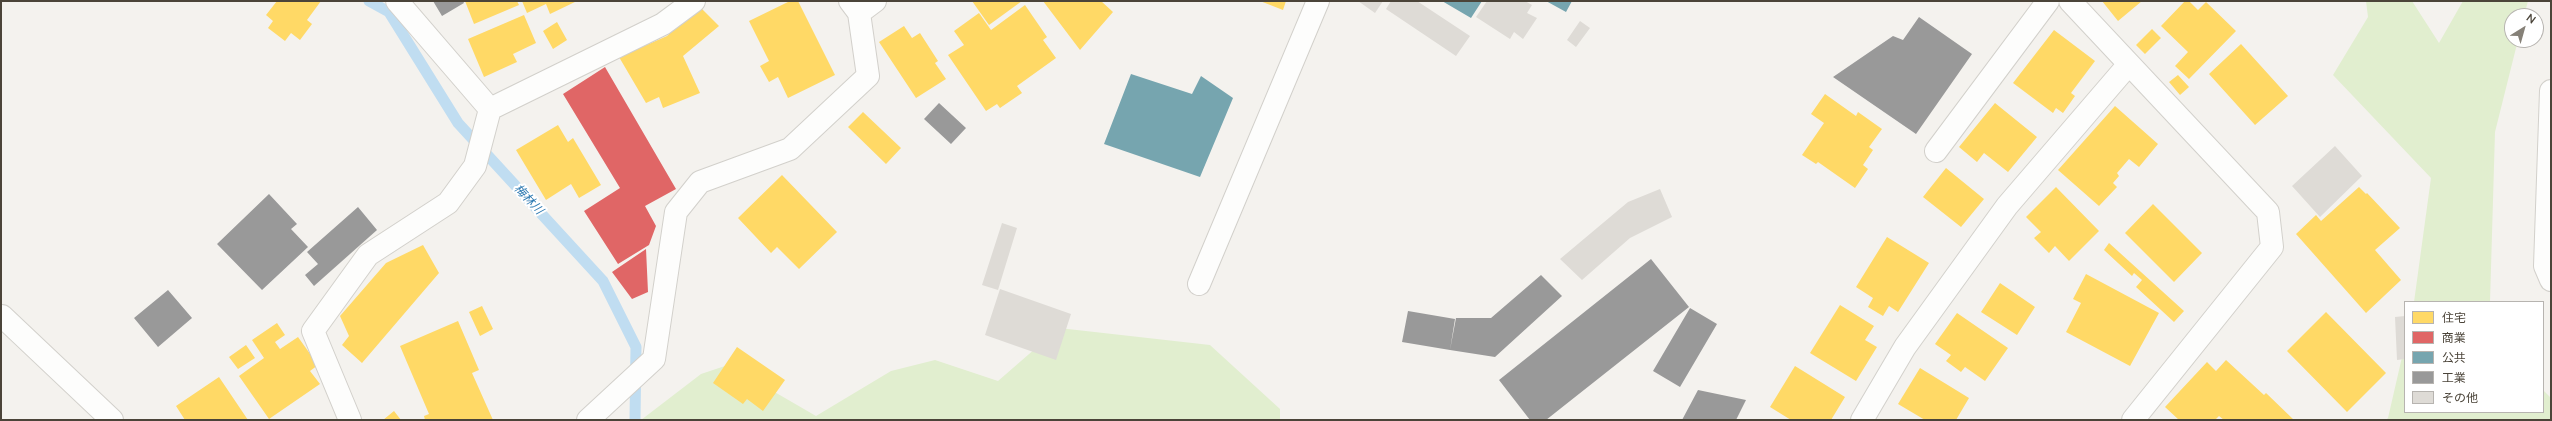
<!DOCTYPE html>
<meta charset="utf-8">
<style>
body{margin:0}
#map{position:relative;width:2552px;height:421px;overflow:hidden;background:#f4f2ee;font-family:"Nunito Sans","Noto Sans JP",sans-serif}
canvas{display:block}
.frame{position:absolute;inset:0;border:2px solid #4b4439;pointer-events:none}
.legend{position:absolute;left:2404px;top:301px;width:140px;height:112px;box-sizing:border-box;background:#fff;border:1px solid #b7b4b0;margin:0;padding:5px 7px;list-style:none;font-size:12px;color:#4b4439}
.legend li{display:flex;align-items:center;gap:8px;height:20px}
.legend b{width:20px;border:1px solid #b7b4b0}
.north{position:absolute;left:2504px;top:8px;width:40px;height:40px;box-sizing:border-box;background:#fff;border:1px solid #b7b4b0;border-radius:50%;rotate:37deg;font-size:11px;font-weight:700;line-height:16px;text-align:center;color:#4b4439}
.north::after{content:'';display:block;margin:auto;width:14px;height:18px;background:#868178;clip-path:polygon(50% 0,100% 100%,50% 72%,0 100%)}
</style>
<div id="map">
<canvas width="2552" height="421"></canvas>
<div class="frame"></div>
<ul class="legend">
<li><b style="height:11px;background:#ffd966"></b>住宅</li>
<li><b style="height:11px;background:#e06666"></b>商業</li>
<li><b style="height:11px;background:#76a5af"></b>公共</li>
<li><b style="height:11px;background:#999"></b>工業</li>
<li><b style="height:11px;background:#dedbd6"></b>その他</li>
</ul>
<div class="north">N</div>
</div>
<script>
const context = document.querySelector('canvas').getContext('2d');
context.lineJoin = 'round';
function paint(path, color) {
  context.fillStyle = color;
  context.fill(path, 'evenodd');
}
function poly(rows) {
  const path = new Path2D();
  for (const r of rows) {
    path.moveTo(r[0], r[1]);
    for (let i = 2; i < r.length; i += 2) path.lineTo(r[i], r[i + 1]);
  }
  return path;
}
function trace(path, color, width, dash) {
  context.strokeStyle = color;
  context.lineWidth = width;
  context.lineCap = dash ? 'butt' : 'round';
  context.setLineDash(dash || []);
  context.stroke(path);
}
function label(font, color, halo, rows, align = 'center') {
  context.font = font + ' "Nunito Sans","Noto Sans JP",sans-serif';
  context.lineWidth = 4;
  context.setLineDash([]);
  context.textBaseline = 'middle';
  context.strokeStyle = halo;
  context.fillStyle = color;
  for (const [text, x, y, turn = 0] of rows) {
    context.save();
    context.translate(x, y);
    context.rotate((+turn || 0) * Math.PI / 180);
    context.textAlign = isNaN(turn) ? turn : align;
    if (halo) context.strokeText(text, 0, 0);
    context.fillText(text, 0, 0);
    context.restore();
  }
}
paint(poly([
 [2366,1,2412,1,2439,43,2463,1,2528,1,2524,16,2512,16,2512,40,2518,40,2495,132,2490,302,2414,302,2431,178,2333,75,2368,17],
 [1059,328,1210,345,1280,409,1280,420,641,420,701,374,728,365,816,416,891,371,935,360,998,381],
 [2405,344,2405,412,2543,412,2543,390,2551,398,2551,420,2386,420,2388,418]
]), '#e1eecf');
paint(poly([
 [277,1,321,1,307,20,312,24,300,40,291,33,285,41,268,28,273,21,266,15],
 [465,1,517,1,519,5,474,24],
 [522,1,577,1,550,14,546,4,527,13],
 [790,1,798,1,835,75,788,98,778,77,769,82,760,66,769,61,749,21],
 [972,1,1022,1,989,25],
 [1043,1,1101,1,1113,12,1080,50],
 [1260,1,1286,1,1283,10],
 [2102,1,2142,1,2118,21],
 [2185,1,2189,1,2198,10,2206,2,2236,31,2189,79,2175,66,2188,52,2161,26],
 [1025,5,1047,37,1043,40,1056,58,1017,86,1022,93,1000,108,997,104,986,111,948,55,964,45,954,31,979,13,991,30],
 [699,6,719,26,683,56,700,93,663,108,659,97,646,103,619,57,667,36],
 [524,15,536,43,513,54,517,62,484,77,468,39],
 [557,22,567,40,553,49,543,31],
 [904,26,912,38,920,33,938,61,935,63,946,79,916,98,879,42],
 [2152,29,2161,38,2145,54,2136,45],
 [2054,30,2095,61,2071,93,2075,96,2063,113,2056,108,2053,113,2013,83],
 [2241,44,2288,96,2255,125,2209,74],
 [2178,75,2189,87,2180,95,2169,82],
 [1825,94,1856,116,1858,112,1882,129,1869,147,1873,150,1863,165,1868,169,1855,188,1818,162,1816,164,1802,155,1824,123,1811,114],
 [1995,103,2037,137,2008,172,1984,153,1977,162,1959,147],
 [2115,106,2158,144,2139,167,2129,159,2117,173,2119,176,2113,183,2117,187,2099,206,2058,170],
 [863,112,901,148,886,164,848,127],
 [558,125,568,142,573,138,601,185,579,198,571,184,546,200,516,150],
 [1946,168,1984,199,1961,227,1923,197],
 [782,175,837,232,799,269,777,247,771,253,738,218],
 [2056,187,2099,231,2069,261,2055,246,2049,253,2034,238,2041,232,2026,217],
 [2359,187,2366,194,2367,193,2400,228,2375,250,2401,280,2366,313,2296,234,2316,215,2321,221],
 [2153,204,2202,253,2174,282,2125,233],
 [1887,237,1929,263,1898,312,1889,306,1883,316,1868,307,1873,298,1856,287],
 [2109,243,2184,311,2174,322,2136,287,2142,280,2134,273,2132,276,2104,250],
 [423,245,439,273,362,363,342,345,349,336,340,316,386,263],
 [2086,274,2159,313,2130,366,2066,332,2081,303,2073,299],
 [2000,283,2035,307,2017,335,1981,312],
 [1840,305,1874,326,1865,340,1877,347,1856,381,1810,353],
 [482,306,493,329,480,336,469,312],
 [2326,312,2386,373,2347,412,2287,351],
 [1957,313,2008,348,1985,381,1965,367,1961,372,1946,361,1951,355,1935,344],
 [458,321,479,370,472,373,493,420,425,420,424,416,429,414,400,346],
 [277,323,285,335,275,342,280,349,298,337,318,365,310,371,320,384,269,419,239,376,264,358,252,340],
 [246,345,255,358,238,369,229,357],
 [737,347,785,380,763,411,747,399,743,404,713,383],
 [2226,360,2264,395,2266,393,2294,420,2224,420,2219,416,2215,420,2179,420,2165,407,2207,362,2216,371],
 [1795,366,1845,397,1831,420,1791,420,1770,407],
 [1920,368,1969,398,1956,420,1925,420,1898,404],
 [219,377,248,420,185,420,176,406],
 [394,411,401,420,383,420]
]), '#ffd966');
paint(poly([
 [605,67,676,189,645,206,656,226,649,245,618,264,584,211,620,188,563,94],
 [646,249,648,292,632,299,612,272]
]), '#e06666');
paint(poly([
 [1442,1,1482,1,1471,18],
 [1546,1,1572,1,1566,12],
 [1131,74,1192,94,1201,76,1233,98,1200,177,1104,144]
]), '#76a5af');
paint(poly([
 [433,1,463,1,464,3,442,16],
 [1919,17,1972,54,1916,134,1833,77,1893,36,1903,40],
 [939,103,966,128,951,144,924,119],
 [269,194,297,224,291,229,308,247,262,290,217,244],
 [358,207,377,230,314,286,305,275,318,264,307,252],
 [1651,259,1689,307,1546,420,1530,420,1499,380],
 [1541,275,1562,296,1495,357,1450,350,1456,318,1491,318],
 [168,290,192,318,158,347,134,318],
 [1690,308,1717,324,1680,387,1653,371],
 [1408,311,1455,319,1450,350,1402,342],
 [1698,390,1746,400,1736,420,1682,420]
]), '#999');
trace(poly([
 [369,1,389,12,458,123,603,281,636,347,635,420]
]), '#c0ddf1', 11);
paint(poly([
 [1358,1,1383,1,1375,13],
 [1391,1,1417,1,1470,36,1456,56,1386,9],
 [1487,1,1525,1,1532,5,1527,13,1537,18,1523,39,1514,32,1510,39,1476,17],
 [1580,21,1590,28,1576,47,1567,40],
 [2335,146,2362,176,2320,217,2292,186],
 [1660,189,1672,217,1630,238,1582,280,1560,259,1628,202],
 [1002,223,1017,228,998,290,982,285],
 [1000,289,1071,314,1056,360,985,335],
 [2405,316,2405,359,2397,360,2395,317]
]), '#dedbd6');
const minor = poly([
 [397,1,490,109,663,24,694,1],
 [2070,1,2268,212,2272,247,2133,420],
 [859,13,875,1],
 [2551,91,2545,266,2551,280],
 [1936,151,2048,1],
 [2,316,112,420],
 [350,420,313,331,368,255,448,203,475,166,490,109],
 [588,420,654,359,676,212,700,182,790,149,868,76,859,13,850,1],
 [1862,420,1905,347,2007,206,2129,64]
]);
const tertiary = poly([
 [1199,284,1318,1]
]);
trace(minor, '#d2d0cb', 24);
trace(tertiary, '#d2d0cb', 24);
trace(minor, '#fdfdfc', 22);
trace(tertiary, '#fdfdfc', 22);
label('italic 12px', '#2e7ab2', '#fff', [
 ["梅林川",528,200,47]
]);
</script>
